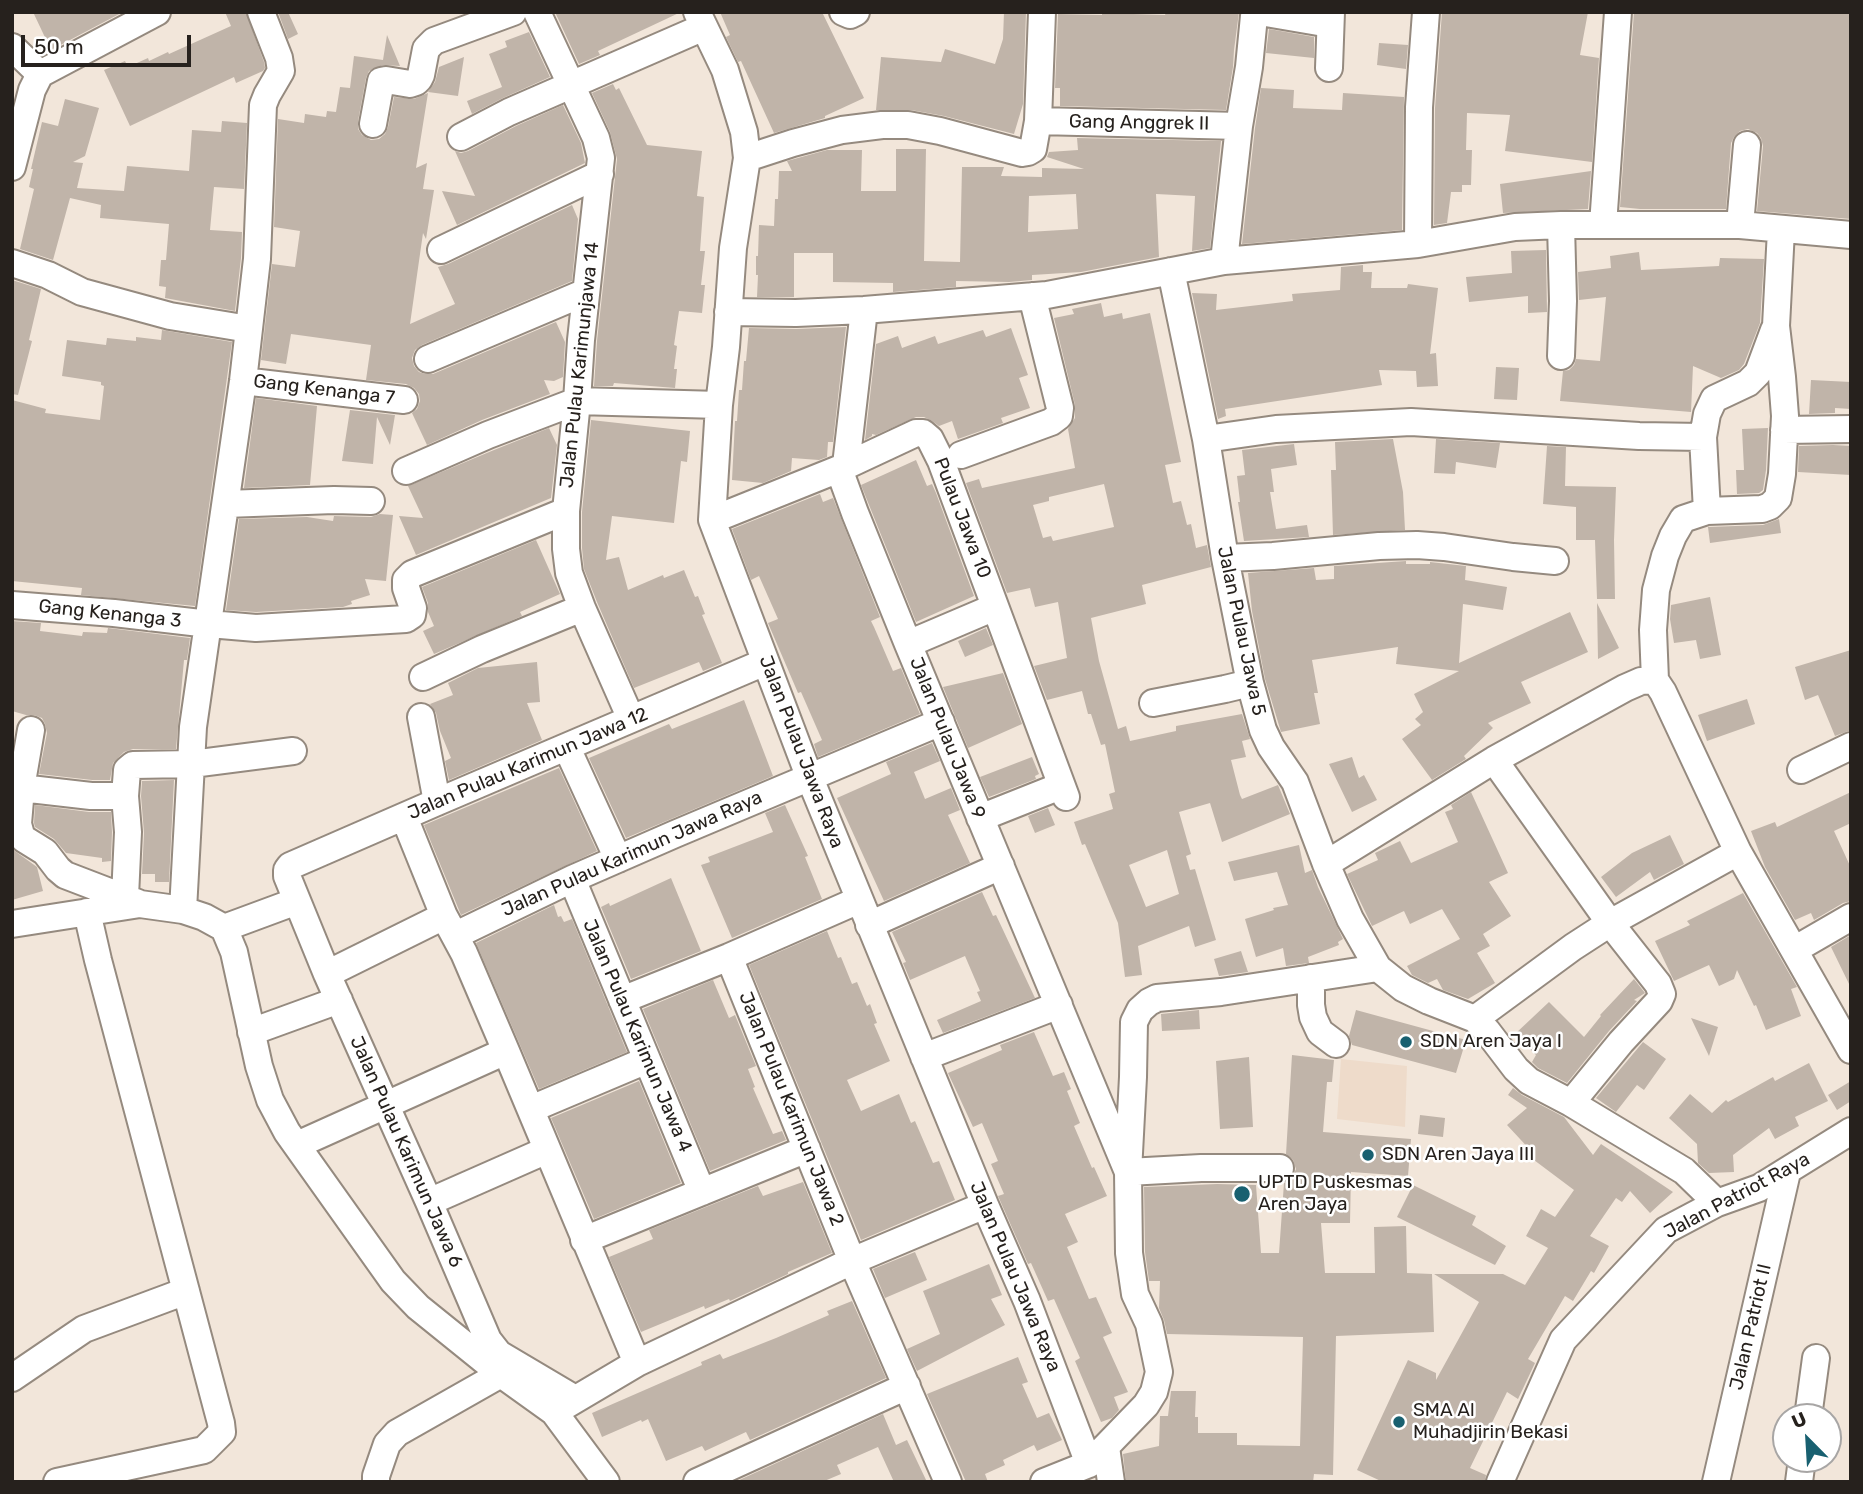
<!DOCTYPE html>
<style>
body{margin:0}
#map{position:relative;width:1863px;height:1494px;overflow:hidden;background:#f2e6da;font-family:Rubik,sans-serif}
canvas{display:block}
.frame{position:absolute;inset:0;border:14px solid #26211d;pointer-events:none}
.north{position:absolute;left:1772px;top:1403px;width:70px;height:70px;box-sizing:border-box;background:#fff;border:2px solid #a8a6a5;border-radius:50%;rotate:336deg;font-size:19px;font-weight:700;line-height:28px;text-align:center;color:#26211d}
.north::after{content:'';display:block;margin:auto;width:24px;height:32px;background:#186070;clip-path:polygon(50% 0,100% 100%,50% 72%,0 100%)}
.scale{position:absolute;left:21px;top:35px;width:170px;height:32px;box-sizing:border-box;border:4px solid #26211d;border-top:0;padding-left:9px;font-size:21px;line-height:24px;white-space:nowrap;color:#26211d;-webkit-text-stroke:5px #fff;paint-order:stroke}
</style>
<div id="map">
<canvas width="1863" height="1494"></canvas>
<div class="frame"></div>
<div class="north">U</div>
<div class="scale">50 m</div>
</div>
<script>
const context = document.querySelector('canvas').getContext('2d');
context.lineJoin = 'round';
function paint(path, color) {
  context.fillStyle = color;
  context.fill(path, 'evenodd');
}
function poly(rows) {
  const path = new Path2D();
  for (const r of rows) {
    path.moveTo(r[0], r[1]);
    for (let i = 2; i < r.length; i += 2) path.lineTo(r[i], r[i + 1]);
  }
  return path;
}
function trace(path, color, width, dash) {
  context.strokeStyle = color;
  context.lineWidth = width;
  context.lineCap = dash ? 'butt' : 'round';
  context.setLineDash(dash || []);
  context.stroke(path);
}
function label(font, color, halo, rows, align = 'center') {
  context.font = font + ' Rubik,sans-serif';
  context.lineWidth = 5;
  context.setLineDash([]);
  context.textBaseline = 'middle';
  context.strokeStyle = halo;
  context.fillStyle = color;
  for (const [text, x, y, turn = 0] of rows) {
    context.save();
    context.translate(x, y);
    context.rotate((+turn || 0) * Math.PI / 180);
    context.textAlign = isNaN(turn) ? turn : align;
    if (halo) context.strokeText(text, 0, 0);
    context.fillText(text, 0, 0);
    context.restore();
  }
}
paint(poly([
 [1341,1059,1407,1066,1405,1127,1337,1119]
]), '#eedbca');
paint(poly([
 [33,12,123,12,51,50],
 [225,12,246,12,264,62,265,68,263,71,236,83,234,77,130,126,104,70,125,61,128,67,148,58,149,61,168,52,169,54,231,26],
 [278,12,288,12,298,34,288,39],
 [555,12,681,12,598,51,600,55,579,64],
 [720,12,822,12,864,98,825,116,825,118,774,133,741,61,738,62,726,37,730,35],
 [1004,12,1026,12,1023,104,1014,134,944,116,911,110,876,110,881,57,941,62,945,49,995,64,1003,39],
 [1166,12,1239,12,1234,50,1233,67,1226,110,1060,106,1060,88,1055,88,1058,14,1102,15,1102,13,1165,15],
 [1442,12,1588,12,1580,55,1599,58,1592,162,1505,151,1510,115,1467,113,1466,150,1472,150,1471,185,1462,185,1462,192,1451,192,1447,223,1434,225,1435,108],
 [1634,12,1851,12,1851,219,1757,211,1763,146,1761,138,1757,133,1748,129,1740,131,1734,137,1731,143,1726,209,1640,209,1620,207],
 [1269,29,1314,37,1314,58,1266,53],
 [529,32,550,77,503,98,472,114,467,101,502,87,489,54,507,47,505,41],
 [387,35,400,66,383,65,369,71,366,78,358,121,358,129,362,135,371,140,379,139,385,134,388,127,394,97,414,99,428,93,416,168,427,163,423,189,434,190,426,239,423,233,410,324,455,304,438,267,448,264,572,205,578,219,572,281,422,345,415,350,412,358,414,366,419,372,425,374,433,374,556,322,565,342,563,377,554,381,544,380,550,394,482,420,427,445,412,413,417,409,420,401,419,394,414,388,406,384,366,380,371,345,291,334,286,364,261,360,272,264,295,267,300,231,274,227,278,119,304,123,305,114,326,117,327,111,336,112,340,87,350,88,354,56,383,60],
 [1379,43,1408,45,1406,69,1377,65],
 [464,57,458,96,428,92,435,82,439,67],
 [613,84,616,90,619,88,647,145,702,151,697,196,704,197,700,251,705,251,701,285,705,285,702,313,679,311,674,345,677,346,674,369,677,369,675,388,614,383,613,386,594,386,597,341,617,159,610,132,592,93],
 [1261,88,1294,90,1293,108,1342,110,1343,93,1404,97,1402,230,1242,244,1255,128],
 [65,99,99,108,85,156,73,162,83,163,77,188,124,191,127,166,189,171,192,130,221,132,222,121,247,123,244,189,214,187,210,230,242,232,241,258,235,311,165,298,166,287,159,286,161,260,166,260,169,224,100,218,101,205,70,198,53,260,20,249,34,189,29,187,33,169,31,169,42,122,58,126],
 [563,105,581,143,585,163,457,225,442,191,475,196,455,151,461,153,468,151,516,126],
 [1077,138,1221,141,1210,248,1192,251,1195,196,1156,194,1159,257,1081,272,1032,275,1032,280,1009,282,956,281,956,287,893,292,893,283,833,282,833,253,794,253,794,297,757,297,758,275,756,275,756,256,758,256,759,225,774,226,775,199,778,199,779,171,792,171,787,161,827,150,862,150,861,191,896,191,896,149,926,149,924,261,960,262,962,167,1004,167,1001,176,1042,177,1042,168,1084,169,1047,157,1049,152,1078,150],
 [1076,194,1078,229,1028,232,1029,196],
 [1591,171,1588,209,1503,213,1500,184],
 [1546,250,1547,312,1528,313,1528,296,1469,302,1466,277,1512,273,1511,251],
 [1639,252,1641,270,1719,266,1720,258,1764,259,1760,323,1744,364,1739,370,1721,378,1693,366,1691,412,1560,401,1563,371,1569,370,1574,365,1576,359,1600,361,1606,297,1579,300,1578,272,1611,268,1610,256],
 [1363,265,1363,272,1372,272,1371,288,1407,288,1408,284,1438,288,1430,354,1436,353,1438,386,1417,387,1416,371,1379,370,1382,385,1225,409,1226,416,1218,419,1192,293,1217,294,1216,310,1293,301,1292,294,1340,290,1341,267],
 [12,280,41,289,29,340,32,341,18,395,12,394],
 [1101,303,1104,317,1122,313,1123,319,1150,313,1181,462,1165,465,1173,503,1181,501,1187,525,1191,524,1196,548,1207,545,1211,567,1142,585,1146,604,1091,618,1099,661,1118,729,1126,726,1130,741,1176,731,1176,726,1242,714,1250,739,1242,741,1246,757,1231,760,1240,795,1242,799,1278,785,1290,814,1222,842,1210,803,1179,812,1191,854,1186,856,1190,870,1195,869,1216,940,1195,947,1189,926,1138,946,1142,975,1125,977,1118,923,1085,844,1082,845,1074,822,1113,809,1109,794,1115,792,1105,744,1101,745,1091,714,1088,714,1082,691,1047,700,1034,666,1067,658,1058,602,1035,607,1030,588,1007,593,966,483,979,479,982,488,1075,468,1068,429,1075,418,1075,405,1054,318,1074,314,1072,309],
 [1104,484,1114,527,1053,541,1051,536,1043,538,1033,505,1049,501,1049,497],
 [1167,850,1179,894,1146,907,1129,865],
 [846,327,833,442,828,442,827,457,819,460,792,458,791,471,763,483,732,480,735,421,737,421,739,390,742,390,744,361,746,361,749,328,796,329],
 [1011,328,1028,375,1019,378,1030,408,1001,418,1003,423,958,439,952,421,939,426,932,421,924,417,916,417,876,435,872,434,872,436,865,440,876,344,898,336,902,348,935,336,938,344,983,330,986,337],
 [162,330,232,342,195,606,81,595,82,588,12,581,12,400,46,409,45,413,100,420,104,386,101,385,101,382,62,376,67,340,106,345,107,338,136,341,136,337,161,340],
 [1496,367,1519,368,1517,400,1494,399],
 [1811,380,1851,382,1851,409,1835,408,1835,413,1809,414],
 [256,398,317,406,310,485,244,488],
 [350,410,395,415,390,445,377,417,373,464,342,461],
 [591,420,690,431,687,462,681,461,674,523,612,516,606,560,619,557,628,590,663,575,664,578,684,570,695,597,698,596,705,614,702,615,722,663,703,671,699,662,634,688,597,602,584,569,582,548,582,512],
 [549,428,557,445,551,498,416,555,399,516,423,518,408,486,494,450],
 [1768,428,1766,470,1763,490,1759,493,1737,494,1736,470,1744,470,1742,429],
 [1393,439,1403,492,1405,530,1333,535,1331,470,1336,470,1335,442],
 [1436,439,1500,443,1496,468,1456,462,1455,474,1434,473],
 [1294,444,1297,465,1271,469,1274,492,1270,492,1276,529,1307,525,1309,537,1244,541,1238,502,1240,502,1237,476,1245,475,1242,450],
 [1833,445,1851,446,1851,475,1798,472,1799,446],
 [1547,446,1566,447,1565,486,1616,487,1614,540,1615,599,1597,599,1595,540,1576,540,1576,507,1543,504],
 [916,460,927,486,932,484,936,493,974,596,916,622,861,485],
 [820,494,823,502,833,498,880,617,871,621,874,627,893,671,901,668,920,714,818,757,814,744,822,740,801,692,798,693,768,623,778,619,759,576,751,580,732,529],
 [380,514,393,515,386,581,365,579,370,595,351,601,352,604,343,607,256,612,226,610,239,519,307,517,333,521,334,516,371,517],
 [1779,519,1781,533,1710,543,1708,527,1763,525],
 [536,540,560,594,520,612,522,616,434,654,423,631,434,626,428,612,428,603,422,587],
 [1406,561,1406,564,1430,564,1430,562,1466,566,1465,580,1507,587,1503,610,1463,604,1459,663,1570,612,1588,652,1521,682,1531,703,1488,723,1493,728,1464,756,1466,759,1432,780,1402,739,1421,725,1415,719,1423,712,1414,694,1459,671,1396,664,1398,647,1312,660,1318,693,1314,693,1320,724,1281,732,1265,679,1252,611,1248,573,1314,568,1316,580,1334,579,1334,566],
 [1710,597,1721,655,1700,659,1696,640,1674,643,1670,619,1671,605],
 [1597,603,1619,648,1598,659],
 [12,621,41,623,40,631,82,636,83,632,107,633,108,628,190,638,187,660,184,660,176,749,133,749,124,752,113,763,110,780,92,780,39,774,47,733,45,724,42,718,34,715,26,715,12,711],
 [986,628,993,645,965,657,958,641],
 [1851,650,1851,730,1835,736,1818,695,1805,700,1795,667],
 [537,662,540,702,527,703,542,740,449,780,445,761,451,758,440,731,436,713,430,704,453,695,448,683,478,668],
 [1003,673,1022,724,968,748,943,687],
 [1747,699,1755,724,1707,741,1698,715],
 [744,700,773,776,626,838,589,758,669,724,672,729],
 [932,743,940,761,914,772,925,799,951,788,960,810,948,815,970,863,884,901,837,798,891,774,886,762],
 [1032,757,1039,774,1035,776,1036,779,989,797,980,777],
 [1352,757,1359,778,1364,775,1377,800,1352,812,1329,764],
 [559,768,597,851,461,915,424,825],
 [174,780,169,882,155,882,155,874,142,874,144,833,141,796,142,781],
 [1471,792,1508,873,1489,882,1511,916,1483,934,1490,946,1477,953,1495,983,1468,999,1443,990,1437,979,1428,983,1412,975,1407,966,1460,939,1442,909,1410,924,1404,911,1372,926,1347,874,1378,860,1375,853,1400,841,1411,863,1458,842,1445,812,1453,809,1451,805],
 [1851,792,1851,823,1834,831,1851,868,1851,901,1843,903,1814,920,1811,913,1795,920,1765,867,1751,831,1775,822,1777,827],
 [35,805,89,812,111,812,112,832,111,861,102,862,102,858,66,853,54,839,35,827,34,823],
 [785,805,808,856,805,857,822,899,732,938,701,865,710,862,708,857,773,832,765,813],
 [1048,808,1055,825,1035,833,1028,816],
 [1670,835,1684,864,1654,880,1650,872,1616,897,1601,877,1632,853],
 [1299,845,1305,873,1312,870,1318,887,1343,939,1338,942,1339,945,1308,957,1309,963,1286,966,1283,948,1256,957,1245,919,1274,910,1273,908,1288,905,1277,872,1234,881,1228,862],
 [12,849,37,867,43,891,12,900],
 [671,878,701,951,631,979,601,907,609,903,610,906],
 [982,892,993,916,996,915,1035,998,943,1033,937,1020,981,1001,977,992,980,991,965,956,910,980,903,963,906,962,892,932],
 [1743,893,1797,987,1791,989,1801,1016,1766,1030,1756,1005,1754,1006,1737,970,1734,979,1719,986,1709,965,1674,981,1655,941,1690,925,1687,921],
 [554,905,558,917,561,916,564,922,572,919,627,1052,539,1089,476,943],
 [827,931,838,958,841,957,852,984,857,982,867,1006,870,1004,877,1023,874,1024,890,1061,847,1080,861,1111,899,1094,911,1123,915,1121,933,1163,939,1161,955,1200,861,1240,749,965],
 [1851,935,1851,988,1831,947],
 [1241,951,1248,972,1219,976,1214,959],
 [1634,979,1645,993,1634,1000,1637,1001,1609,1031,1567,1083,1538,1068,1532,1062,1536,1055,1515,1034,1549,1002,1584,1037,1601,1016,1600,1015],
 [713,980,729,1018,735,1015,756,1066,748,1069,755,1087,753,1088,773,1134,782,1131,786,1140,710,1171,643,1009],
 [1199,1010,1200,1029,1162,1031,1161,1014],
 [1356,1010,1466,1040,1456,1073,1352,1045,1349,1036],
 [1691,1018,1718,1027,1709,1056],
 [1034,1032,1053,1076,1064,1072,1071,1089,1067,1091,1080,1123,1074,1126,1092,1168,1094,1167,1107,1196,1065,1214,1078,1242,1067,1247,1089,1299,1096,1297,1112,1333,1103,1337,1128,1392,1114,1397,1119,1410,1112,1418,1101,1422,1075,1361,1080,1358,1054,1299,1048,1301,1031,1263,1028,1264,998,1196,1004,1194,991,1164,998,1161,982,1123,973,1127,948,1073,1002,1050,1000,1045],
 [1643,1042,1666,1059,1644,1090,1637,1085,1616,1112,1596,1098],
 [1292,1055,1334,1060,1332,1082,1327,1082,1323,1132,1411,1139,1408,1176,1351,1172,1350,1223,1321,1223,1325,1273,1375,1273,1374,1227,1406,1226,1407,1273,1432,1274,1434,1332,1336,1336,1333,1475,1314,1474,1313,1482,1126,1482,1123,1454,1159,1446,1160,1416,1168,1416,1171,1391,1196,1391,1195,1417,1198,1417,1198,1433,1237,1433,1237,1445,1300,1446,1303,1337,1167,1334,1164,1320,1159,1308,1160,1281,1149,1281,1145,1252,1144,1187,1217,1184,1256,1185,1261,1253,1279,1253,1284,1183,1293,1176,1296,1169,1293,1160,1286,1154],
 [1249,1057,1253,1127,1220,1129,1216,1061],
 [1809,1063,1828,1101,1795,1117,1799,1126,1775,1139,1769,1128,1733,1155,1734,1172,1709,1173,1698,1163,1697,1144,1669,1118,1690,1094,1712,1113,1726,1100,1728,1102,1773,1077,1775,1081],
 [639,1081,681,1183,594,1219,551,1118],
 [1851,1081,1851,1101,1837,1110,1828,1095],
 [1513,1088,1522,1095,1564,1117,1593,1155,1601,1144,1673,1192,1650,1213,1630,1191,1622,1202,1616,1198,1590,1236,1609,1246,1594,1273,1591,1271,1573,1301,1565,1296,1528,1359,1535,1363,1518,1399,1507,1392,1470,1468,1486,1475,1485,1482,1383,1482,1357,1470,1408,1360,1436,1373,1436,1380,1479,1302,1434,1274,1503,1274,1525,1285,1548,1248,1526,1236,1541,1209,1555,1217,1574,1190,1530,1157,1533,1153,1507,1125,1527,1108,1508,1095],
 [1420,1115,1445,1118,1443,1137,1418,1134],
 [803,1182,832,1253,788,1272,788,1274,730,1301,729,1299,705,1309,704,1306,641,1332,609,1257,653,1239,649,1230,758,1186,763,1196],
 [1413,1185,1476,1216,1472,1225,1506,1246,1495,1265,1397,1217],
 [915,1252,927,1280,885,1298,873,1269],
 [989,1264,1002,1295,991,1299,1005,1325,917,1371,907,1349,940,1334,923,1291],
 [852,1301,886,1378,750,1440,746,1432,705,1451,702,1446,666,1461,648,1419,642,1422,641,1420,602,1437,592,1413,702,1365,701,1362,720,1354,723,1359,776,1338,829,1315,827,1311],
 [1018,1357,1028,1382,1022,1384,1037,1418,1049,1413,1062,1440,1037,1451,1034,1445,1003,1460,1005,1465,985,1474,988,1482,966,1482,927,1394],
 [883,1414,896,1445,907,1440,927,1482,894,1482,878,1447,837,1465,841,1474,822,1482,735,1482]
]), '#c0b4a9');
const minor = poly([
 [537,12,596,138,601,158,581,340,577,401,566,511,566,549,569,573,582,608,631,719],
 [697,12,725,70,744,132,747,158,733,248,726,347,719,405,712,520,809,776,985,1205,1027,1301,1089,1464],
 [843,12,850,15,856,12],
 [1260,12,1330,24],
 [12,47,40,74],
 [1329,68,1331,12],
 [1038,121,1239,126],
 [373,124,381,81,386,80,410,84,416,82,419,79,421,75,426,49,434,41,513,12],
 [461,137,509,112,704,27],
 [747,158,793,143,842,130,882,125,908,125,940,131,1022,153,1028,152,1033,149,1038,121,1042,12],
 [12,167,32,90,40,74,157,12],
 [1603,225,1618,12],
 [1740,225,1747,145],
 [1781,230,1776,326,1782,377,1785,416,1782,474,1778,498,1770,506,1762,509,1707,511,1683,519,1673,536,1665,556,1656,590,1653,630,1655,680,1663,692,1738,852,1851,1050],
 [1418,244,1419,107,1426,12],
 [441,250,600,174],
 [1224,261,1239,126,1249,67,1254,16,1258,12],
 [12,263,48,275,82,292,170,316,249,329],
 [1171,271,1206,439,1225,558,1250,683,1263,730,1271,747,1295,782,1326,864,1350,919,1378,968,1403,988,1429,1001,1475,1019,1487,1031,1516,1069,1529,1081,1571,1103,1684,1171,1717,1203],
 [728,312,796,313,864,310,1047,295,1224,261,1418,244,1515,227,1561,225,1740,225,1851,235],
 [1561,356,1563,301,1561,225],
 [428,359,586,292],
 [243,381,404,400],
 [1784,430,1851,429],
 [1206,439,1276,429,1411,422,1639,436,1703,437],
 [961,455,1051,422,1059,416,1060,408,1032,296],
 [846,465,864,310],
 [839,469,855,513,908,644,1128,1172,1201,1168,1280,1168],
 [406,471,488,435,577,401,719,405],
 [226,504,334,500,371,501],
 [1707,511,1703,437,1707,414,1714,399,1748,383,1758,373,1774,330],
 [712,520,839,469,916,433,923,433,930,439,941,461,1066,797],
 [1225,558,1273,556,1379,546,1417,545,1444,547,1513,557,1555,561],
 [12,605,114,613,209,624,256,628,406,619,412,615,413,608,406,588,406,580,412,574,566,511],
 [908,644,995,607],
 [423,677,482,649,582,608],
 [1153,703,1225,689,1250,683],
 [421,717,437,802],
 [31,730,21,788,91,796,125,796,127,770,133,765,192,764,293,751],
 [567,748,618,859],
 [1494,760,1610,923,1658,984,1662,994,1659,1001,1621,1042,1571,1103],
 [1801,770,1851,746],
 [21,788,18,824,21,835,24,839,45,852,58,869,65,875,138,903],
 [404,817,444,916,464,953,506,1051,637,1363],
 [980,818,1053,789,1060,782],
 [1326,864,1494,760,1625,688,1641,681,1655,680],
 [572,879,702,1192],
 [125,897,128,832,125,796],
 [183,910,193,727,243,381,257,259,263,105,267,95,281,71,279,58,261,12],
 [12,924,140,904,183,910,204,917,224,928,234,952,259,1066,270,1100,287,1132,393,1281,418,1307,501,1374,554,1412,606,1482],
 [869,925,1001,866],
 [224,928,297,901],
 [456,935,572,879,675,834,941,722],
 [1794,950,1851,917],
 [729,957,852,1261,948,1482],
 [327,974,444,916],
 [1311,978,1311,1005,1313,1017,1320,1032,1336,1044],
 [622,1000,729,957,859,900],
 [1475,1019,1573,947,1610,923,1738,852],
 [251,1032,339,1000],
 [924,1057,1059,1005],
 [531,1109,647,1060],
 [297,1145,506,1051],
 [429,1202,547,1150],
 [584,1240,807,1149],
 [12,1378,84,1329,186,1291],
 [575,1399,499,1354,488,1340,429,1202,327,974,287,876,287,870,290,866,437,802,765,662],
 [561,1408,637,1363,852,1261,985,1205],
 [1808,1417,1816,1358],
 [1106,1447,1111,1482],
 [57,1482,204,1450,222,1432,221,1423,98,960,87,912],
 [376,1482,376,1476,387,1444,397,1433,501,1374],
 [697,1482,907,1386],
 [1044,1482,1089,1464,1146,1405,1154,1392,1159,1372,1149,1324,1135,1294,1129,1253,1128,1172,1133,1077,1134,1022,1140,1010,1149,1002,1157,998,1221,992,1378,968],
 [1500,1482,1563,1340,1666,1230,1717,1203,1759,1188,1851,1131],
 [1716,1482,1787,1172],
 [1799,1482,1802,1459]
]);
trace(minor, '#958a7f', 30);
trace(minor, '#fff', 26);
for (const [x, y, r, color] of [
 [1406,1042,7,"#186070"],
 [1368,1155,7,"#186070"],
 [1242,1194,9,"#186070"],
 [1399,1422,7,"#186070"]
]) {
  const dot = new Path2D();
  dot.arc(x, y, r, 0, 2 * Math.PI);
  context.fillStyle = color;
  context.fill(dot);
  trace(dot, '#fff', 2.5);
}
label('19px', '#26211d', '#fff', [
 ["Gang Anggrek II",1139,123,1],
 ["Jalan Pulau Karimunjawa 14",580,365,-84],
 ["Gang Kenanga 7",324,390,7],
 ["Pulau Jawa 10",962,518,69],
 ["Gang Kenanga 3",110,614,6],
 ["Jalan Pulau Jawa 5",1241,631,78],
 ["Jalan Pulau Jawa 9",947,738,68],
 ["Jalan Pulau Jawa Raya",801,752,69],
 ["Jalan Pulau Karimun Jawa 12",528,764,-23],
 ["Jalan Pulau Karimun Jawa Raya",632,854,-24],
 ["Jalan Pulau Karimun Jawa 4",637,1036,67],
 ["Jalan Pulau Karimun Jawa 2",791,1109,68],
 ["Jalan Pulau Karimun Jawa 6",406,1152,66],
 ["Jalan Patriot Raya",1737,1196,-28],
 ["Jalan Pulau Jawa Raya",1015,1277,67],
 ["Jalan Patriot II",1751,1327,-77]
]);
label('19px', '#26211d', '#fff', [
 ["SDN Aren Jaya I",1420,1042],
 ["SDN Aren Jaya III",1382,1155],
 ["UPTD Puskesmas",1258,1183],
 ["Aren Jaya",1258,1205],
 ["SMA Al",1413,1411],
 ["Muhadjirin Bekasi",1413,1433]
], 'left');
</script>
